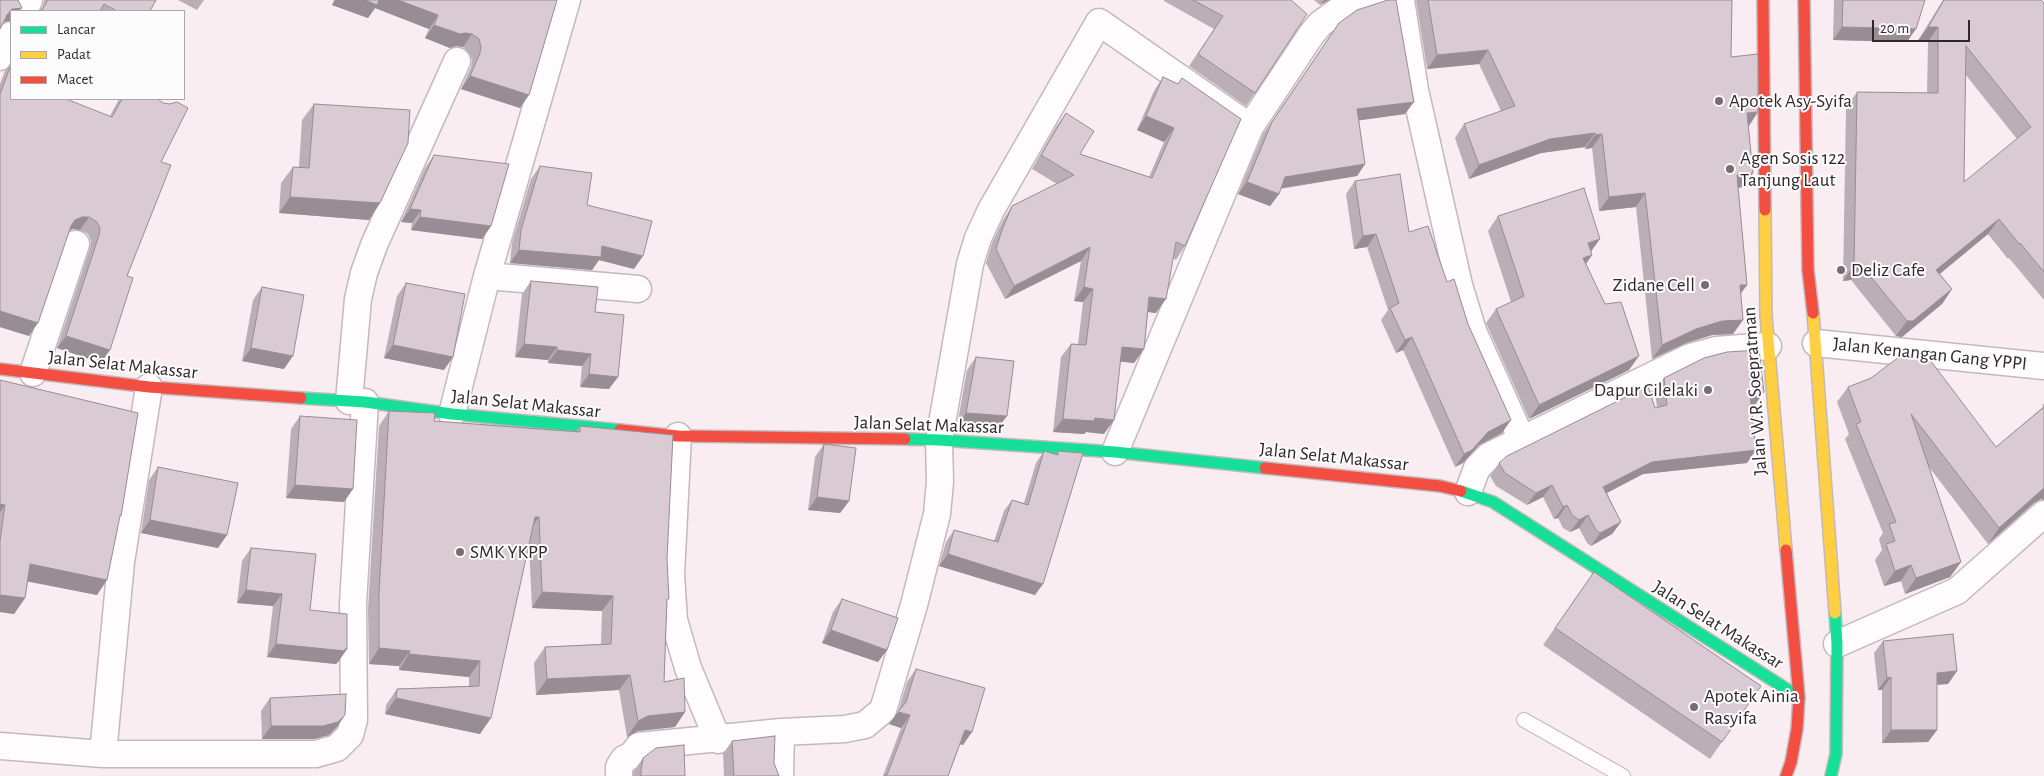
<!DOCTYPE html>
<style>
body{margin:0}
#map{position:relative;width:2044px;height:776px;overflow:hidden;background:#f9edf1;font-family:"Alegreya Sans",sans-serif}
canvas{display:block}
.legend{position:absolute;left:10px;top:10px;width:175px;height:90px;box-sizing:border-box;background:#fcfcfc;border:1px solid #aba7a8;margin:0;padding:6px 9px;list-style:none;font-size:15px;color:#31272b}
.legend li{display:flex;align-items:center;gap:10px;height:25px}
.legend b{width:25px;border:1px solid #aba7a8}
.scale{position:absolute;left:1872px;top:20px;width:98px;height:22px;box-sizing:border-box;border:2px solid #31272b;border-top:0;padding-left:6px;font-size:15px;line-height:18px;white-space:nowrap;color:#31272b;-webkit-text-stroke:4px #fcfcfc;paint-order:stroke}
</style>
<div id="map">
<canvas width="2044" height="776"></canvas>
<ul class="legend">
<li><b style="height:6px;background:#16e098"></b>Lancar</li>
<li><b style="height:6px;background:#ffcf43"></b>Padat</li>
<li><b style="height:6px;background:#f24e42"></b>Macet</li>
</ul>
<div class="scale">20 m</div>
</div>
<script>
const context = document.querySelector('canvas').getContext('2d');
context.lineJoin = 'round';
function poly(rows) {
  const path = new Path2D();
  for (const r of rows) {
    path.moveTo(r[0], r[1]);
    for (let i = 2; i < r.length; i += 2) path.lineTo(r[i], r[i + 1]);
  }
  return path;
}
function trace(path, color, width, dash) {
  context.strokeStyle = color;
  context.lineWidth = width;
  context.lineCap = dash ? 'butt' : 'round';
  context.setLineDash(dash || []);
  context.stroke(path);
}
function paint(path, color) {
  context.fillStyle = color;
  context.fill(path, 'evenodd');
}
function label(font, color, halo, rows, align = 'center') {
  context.font = font + ' "Alegreya Sans",sans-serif';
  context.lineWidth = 4;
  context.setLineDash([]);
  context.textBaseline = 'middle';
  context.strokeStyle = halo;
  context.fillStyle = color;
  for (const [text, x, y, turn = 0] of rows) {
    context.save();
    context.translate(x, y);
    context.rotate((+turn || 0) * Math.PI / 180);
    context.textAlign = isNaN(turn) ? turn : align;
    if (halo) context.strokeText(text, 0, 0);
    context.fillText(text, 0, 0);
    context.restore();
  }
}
const lane = poly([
 [1524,720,1623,776]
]);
const street = poly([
 [1401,0,1415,90,1459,285,1473,331,1522,440],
 [24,11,29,0],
 [0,57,11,35],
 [487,276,638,289],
 [1816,343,2044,366],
 [33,373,76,244],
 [349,401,358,299,364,273,374,245,457,61],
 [452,414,487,276,567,0],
 [678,436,671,575,674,620,688,668,718,740],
 [1115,452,1250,127,1311,35,1320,24,1341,9,1352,4,1372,0],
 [1468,492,1477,468,1489,456,1690,357,1716,350,1768,346],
 [1837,644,1957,591,2044,514],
 [0,746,103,754,316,754,337,748,350,735,354,720,353,604,365,402],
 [103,754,121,562,149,387],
 [619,776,619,767,624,759,632,755,639,746,781,732,845,729,865,725,883,710,914,605,937,514,940,482,939,440,970,264,978,238,991,210,1099,22,1250,127],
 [780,776,781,732]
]);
const fast = poly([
 [301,398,365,402,452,414,620,430],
 [905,439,939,440,1115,452,1265,468],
 [1461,491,1493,502,1799,697],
 [1831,776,1836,754,1837,644,1835,613]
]);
const slow = poly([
 [1765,210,1766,316,1786,550],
 [1813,313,1835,613]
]);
const jam = poly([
 [1763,0,1765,210],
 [1804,0,1808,270,1813,313],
 [0,369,149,387,301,398],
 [620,430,678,436,905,439],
 [1265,468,1440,486,1461,491],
 [1786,776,1791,762,1797,729,1799,697,1786,550]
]);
trace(lane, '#c3b9bc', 16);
trace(street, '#c3b9bc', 29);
trace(fast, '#c3b9bc', 14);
trace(slow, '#c3b9bc', 14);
trace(jam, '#c3b9bc', 14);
trace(lane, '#fefcfd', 14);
trace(street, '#fefcfd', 26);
trace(fast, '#16e098', 11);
trace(slow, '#ffcf43', 11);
trace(jam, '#f24e42', 11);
paint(poly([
 [44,0,156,0,150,11,37,11,40,10,43,6],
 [178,0,204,0,197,10],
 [334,0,557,0,520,108,461,89,471,67,472,60,469,53,463,47,456,46,450,48,425,38,429,29,375,8,368,18,332,5],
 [1164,0,1291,0,1255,93,1246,106,1189,66,1214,29,1164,1],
 [1314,0,1329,0,1320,5],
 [1416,0,1732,0,1731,57,1749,126,1748,126,1753,173,1743,187,1738,188,1747,285,1740,294,1743,320,1733,334,1712,335,1686,343,1652,359,1636,207,1599,211,1592,148,1585,149,1585,147,1541,153,1469,179,1455,138,1464,124,1501,111,1479,64,1427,69],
 [1834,0,1925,0,1907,42,1833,40],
 [1943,0,2041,0,2044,3,2044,300,2009,258,2008,259,1988,234,1940,274,1952,289,1942,304,1902,337,1896,336,1851,280,1843,281,1846,108,1857,92,1927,93,1928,42,1917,42],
 [1965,74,2017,139,1964,182],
 [1339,23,1405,114,1359,120,1365,164,1357,176,1280,189,1279,194,1270,206,1238,194,1263,134],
 [11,62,11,99,110,116,119,99,158,99,161,162,101,363,57,348,90,248,91,241,88,234,80,230,73,229,69,231,29,336,0,327,0,84,5,71],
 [1163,77,1178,84,1185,246,1176,260,1173,258,1156,313,1148,312,1144,349,1134,363,1121,361,1104,434,1086,432,1084,434,1053,432,1061,357,1071,344,1078,344,1083,302,1074,301,1081,261,1005,299,986,263,992,243,1003,220,1012,206,1057,184,1032,169,1056,127,1066,113,1080,154,1149,177,1164,142,1137,130,1154,91],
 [314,104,380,203,369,220,279,213,281,183,293,167,299,167,302,120],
 [434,155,491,226,482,239,411,230,412,223,401,222,425,168],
 [540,166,587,205,634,269,599,260,592,270,510,263,512,243,531,179],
 [1355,181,1409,232,1447,282,1502,433,1479,445,1463,463,1455,467,1403,350,1396,353,1381,320,1388,310,1367,247,1354,249,1346,194],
 [1498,216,1591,252,1592,255,1586,264,1629,370,1529,419,1486,323,1496,309,1511,302,1488,231],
 [531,281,595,312,609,389,580,387,582,366,548,363,548,360,515,357,522,294],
 [406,283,444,370,384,358,397,296],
 [262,287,284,369,242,361,253,300],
 [976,357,998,428,957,426,967,370],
 [1664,378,1755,405,1751,405,1747,463,1643,474,1607,493,1621,522,1612,534,1591,546,1587,543,1579,528,1570,532,1563,528,1558,518,1554,519,1543,497,1527,505,1496,486,1490,476,1499,463,1657,407,1655,391],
 [0,380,119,519,97,595,28,581,25,598,14,614,0,612],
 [1848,387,1996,447,2043,407,2042,406,2044,403,2044,500,2041,499,2034,503,1988,544,1929,467,1961,562,1950,577,1905,594,1901,581,1884,586,1875,560,1882,550,1879,539,1883,533,1845,439,1849,434,1837,402],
 [389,411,434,421,576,431,580,426,667,559,667,603,664,682,685,712,675,727,638,731,627,737,619,690,536,695,534,663,545,647,601,644,602,611,532,608,529,546,480,734,385,714,386,705,397,689,469,686,469,677,399,670,399,666,369,664,368,609,379,426],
 [300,416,344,502,286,498,291,429],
 [824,444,849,501,840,513,808,510,815,457],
 [1044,451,1056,455,1058,451,1035,595,939,566,946,542,954,530,994,541,1004,511,1012,500,1024,503,1036,463],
 [158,467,218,548,141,533,149,480],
 [251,548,347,649,338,662,336,664,267,657,273,606,237,603,242,561],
 [1594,572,1761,686,1710,759,1543,645],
 [842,599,878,662,822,643,833,612],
 [1883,641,1957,671,1948,684,1937,685,1937,730,1928,742,1882,743,1882,690,1878,690,1874,653],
 [916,669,963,745,960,744,948,776,883,776,901,728,889,724,898,712,907,682],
 [270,698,337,727,329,735,314,739,262,739,261,711],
 [732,741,774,763,779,776,724,776,723,754],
 [643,758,685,776,633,776,634,771]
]), '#bbaeb6');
paint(poly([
 [335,0,398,0,438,15,429,29,375,8,368,18,332,5],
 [1324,0,1329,0,1320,5],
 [22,8,19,11,11,11,11,21,3,22,7,15,12,9],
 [434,25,472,34,463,47,456,46,450,48,425,38],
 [1842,27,1916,29,1907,42,1833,40],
 [1928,27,1938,27,1928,42,1917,42],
 [1488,50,1479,64,1427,69,1437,55],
 [470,76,529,95,520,108,461,89],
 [1414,102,1405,114,1348,122,1357,109],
 [1758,112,1749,126,1737,127,1747,113],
 [1146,116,1174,128,1164,142,1137,130],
 [1595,133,1585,147,1541,153,1469,179,1479,165,1550,139],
 [1602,134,1592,148,1585,149,1595,135],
 [1365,164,1357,176,1276,189,1285,177],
 [1753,173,1743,187,1727,189,1737,175],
 [1247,182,1279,194,1270,206,1238,194],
 [1645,193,1636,207,1599,211,1609,197],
 [290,197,380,203,369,220,279,213],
 [410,209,421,210,412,223,401,222],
 [82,217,89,217,80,230,73,229,66,232,75,220],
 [420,217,491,226,482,239,411,230],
 [1999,219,1988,234,1926,285,1936,270],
 [1376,234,1367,247,1354,249,1363,236],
 [1600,239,1590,253,1588,243],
 [602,246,643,256,634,269,599,260,592,270,510,263,519,250],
 [1090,247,1081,261,1005,299,1014,286],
 [1592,255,1582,269,1583,258],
 [1854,265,1861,265,1851,280,1843,281],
 [1740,285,1747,285,1737,299],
 [1084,287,1093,289,1083,302,1074,301],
 [1952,289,1942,304,1902,337,1896,336,1907,321],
 [1149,297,1166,299,1156,313,1140,311],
 [0,311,38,323,29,336,0,327],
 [1743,320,1733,334,1712,335,1686,343,1652,359,1662,345,1696,329,1722,321],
 [66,336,110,350,101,363,57,348],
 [1412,337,1403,350,1396,353,1405,340],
 [524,344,557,347,548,360,515,357],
 [393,345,453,357,444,370,384,358],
 [1122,347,1144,349,1134,363,1113,361],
 [251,348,293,356,284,369,242,361],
 [557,350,591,354,582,366,548,363],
 [1639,356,1629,370,1529,419,1539,405],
 [589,374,618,377,609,389,580,387],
 [1764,392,1755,405,1741,406,1750,394],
 [966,413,1007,416,998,428,957,426],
 [1095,418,1114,420,1104,434,1086,432,1084,434,1053,432,1063,419],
 [1511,420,1502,433,1479,445,1463,463,1455,467,1464,454,1488,432],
 [1756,450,1747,463,1643,474,1595,499,1603,487,1652,462],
 [295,485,353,489,344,502,286,498],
 [1552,485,1543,497,1527,505,1536,493],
 [2044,488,2044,500,2041,499,2034,503,1988,544,1999,528],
 [817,497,849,501,840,513,808,510],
 [0,504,5,505,0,512],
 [1567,505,1558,518,1554,519,1563,507],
 [1588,515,1579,528,1570,532,1579,520],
 [535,517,539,517,528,532],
 [150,520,227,535,218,548,141,533],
 [1621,522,1612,534,1591,546,1600,533],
 [948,554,1043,584,1035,595,939,566],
 [1961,562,1950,577,1905,594,1916,578],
 [30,564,107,580,97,595,20,580],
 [1911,565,1901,581,1884,586,1895,571],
 [246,590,282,594,273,606,237,603],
 [542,592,613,596,602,611,532,608],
 [0,595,25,598,14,614,0,612],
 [831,630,887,650,878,662,822,643],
 [276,644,347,649,338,662,336,664,267,657],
 [379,648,410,651,399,666,369,664],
 [409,654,480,661,469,677,399,670],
 [1957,671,1948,684,1928,685,1937,673],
 [630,675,619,690,536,695,547,679],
 [1891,677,1882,690,1878,690,1887,678],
 [396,698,491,718,480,734,385,714],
 [685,712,675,727,638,731,627,737,638,721,648,716],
 [898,712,910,715,901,728,889,724],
 [345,715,337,727,329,735,314,739,262,739,271,726],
 [965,730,972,732,963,745,956,743],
 [1891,730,1937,730,1928,742,1882,743]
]), '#988d94');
const building = poly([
 [0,0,18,0,22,8,12,9,7,15,0,29,0,0],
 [48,0,156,0,150,11,117,11,104,4,100,11,37,11,42,10,48,0],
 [365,0,379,0,377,5,365,0],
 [398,0,557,0,529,95,470,76,480,53,481,47,479,39,472,34,465,33,460,34,434,25,438,15,398,0],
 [1193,0,1291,0,1307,14,1255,93,1198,54,1223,16,1193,0],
 [1388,0,1396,0,1414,102,1357,109,1365,164,1285,177,1279,194,1247,182,1272,122,1339,23,1357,10,1388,0],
 [1428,0,1732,0,1731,57,1758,54,1758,112,1747,113,1753,173,1737,175,1747,285,1740,285,1743,320,1722,321,1696,329,1662,345,1645,193,1609,197,1602,134,1595,135,1595,133,1550,139,1479,165,1464,124,1515,106,1488,50,1437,55,1428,0],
 [1843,0,1925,0,1916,29,1842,27,1843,0],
 [1944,0,2041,0,2044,3,2044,272,2020,243,2019,244,1999,219,1936,270,1952,289,1913,321,1907,321,1861,265,1854,265,1857,92,1938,93,1938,27,1928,27,1944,0],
 [1966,46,2031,127,1964,182,1966,46],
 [11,65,11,99,66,99,112,117,122,99,158,99,163,103,170,104,177,102,188,108,161,162,171,165,127,276,133,278,110,350,66,336,99,235,100,228,97,222,89,217,82,217,75,220,71,226,38,323,0,311,0,94,11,65],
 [1163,77,1178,84,1182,78,1241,119,1185,246,1176,242,1166,299,1149,297,1144,349,1122,347,1114,420,1095,418,1094,421,1063,419,1071,344,1086,345,1093,289,1084,287,1090,247,1014,286,996,249,1002,230,1012,206,1074,175,1041,155,1066,113,1094,131,1080,154,1152,178,1174,128,1146,116,1163,77],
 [314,104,410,110,408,143,380,203,290,197,293,167,309,168,314,104],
 [434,155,509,164,491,226,420,217,421,210,410,209,434,155],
 [540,166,592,173,587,205,652,221,643,256,602,246,601,257,519,250,521,230,540,166],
 [1400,174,1409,232,1428,226,1447,282,1454,279,1468,324,1511,420,1488,432,1472,450,1464,454,1412,337,1405,340,1390,308,1399,303,1376,234,1363,236,1355,181,1400,174],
 [1584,188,1600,239,1588,243,1592,255,1583,258,1605,304,1621,302,1639,356,1539,405,1496,309,1524,296,1498,216,1584,188],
 [531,281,598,287,595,312,624,315,618,377,589,374,591,354,557,350,557,347,524,344,531,281],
 [406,283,465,294,453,357,393,345,406,283],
 [262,287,304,295,293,356,251,348,262,287],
 [1759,350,1764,392,1750,394,1756,450,1652,462,1603,487,1621,522,1600,533,1596,530,1588,515,1579,520,1572,515,1567,505,1563,507,1552,485,1536,493,1505,473,1499,463,1507,456,1648,386,1655,408,1667,405,1664,378,1704,358,1727,352,1759,350],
 [1907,351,1924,352,1996,447,2044,407,2044,488,1999,528,1911,414,1961,562,1916,578,1911,565,1895,571,1886,544,1895,541,1889,524,1896,522,1856,424,1861,422,1848,387,1871,378,1907,351],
 [976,357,1014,361,1007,416,966,413,976,357],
 [0,380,138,413,121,516,120,516,107,580,30,564,25,598,0,595,0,541,5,505,0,504,0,380],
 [389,411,435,413,434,421,580,432,580,426,673,435,667,559,669,599,667,599,664,682,684,678,685,712,648,716,638,721,630,675,547,679,545,647,611,644,613,596,542,592,539,517,535,517,491,718,396,698,397,689,479,686,480,661,409,654,410,651,379,648,379,593,389,411],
 [300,416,357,420,353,489,295,485,300,416],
 [824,444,856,448,849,501,817,497,824,444],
 [1044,451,1058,455,1058,451,1083,453,1043,584,948,554,954,530,998,542,1012,500,1028,505,1044,451],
 [158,467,238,483,227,535,150,520,158,467],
 [251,548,316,554,310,610,347,614,347,649,345,649,345,651,276,644,282,594,246,590,251,548],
 [1594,572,1761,686,1722,742,1555,628,1594,572],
 [842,599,898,618,887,650,831,630,842,599],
 [1953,634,1957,671,1937,673,1937,730,1891,730,1891,677,1887,678,1883,641,1953,634],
 [916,669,985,688,972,732,965,730,948,776,884,776,885,775,887,775,910,715,898,712,906,702,916,669],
 [346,694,345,715,338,722,323,726,271,726,270,698,346,694],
 [775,736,774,763,779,776,734,776,732,741,775,736],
 [684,745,685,776,641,776,641,771,643,758,656,748,684,745]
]);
paint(building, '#d9cad4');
trace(building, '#988d94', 1);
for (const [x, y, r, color] of [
 [1719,101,5,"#776c70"],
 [1730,169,5,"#776c70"],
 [1841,270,5,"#776c70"],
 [1705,285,5,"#776c70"],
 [1708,390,5,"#776c70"],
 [460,552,5,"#776c70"],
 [1694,707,5,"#776c70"]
]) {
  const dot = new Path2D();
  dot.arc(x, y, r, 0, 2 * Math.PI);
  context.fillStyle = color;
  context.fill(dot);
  trace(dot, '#fcfcfc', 2);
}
label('19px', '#31272b', '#fcfcfc', [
 ["Apotek Asy-Syifa",1729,101],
 ["Agen Sosis 122",1740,158],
 ["Tanjung Laut",1740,180],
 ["Deliz Cafe",1851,270],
 ["Zidane Cell",1695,285,"right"],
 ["Dapur Cilelaki",1698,390,"right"],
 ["SMK YKPP",470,552],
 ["Apotek Ainia",1704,696],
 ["Rasyifa",1704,718]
], 'left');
label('19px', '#31272b', '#fcfcfc', [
 ["Jalan Kenangan Gang YPPI",1930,354,6],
 ["Jalan Selat Makassar",123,365,6],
 ["Jalan W.R. Soepratman",1755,391,-94],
 ["Jalan Selat Makassar",526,404,6],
 ["Jalan Selat Makassar",929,425,2],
 ["Jalan Selat Makassar",1334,457,6],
 ["Jalan Selat Makassar",1718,625,32]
]);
</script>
